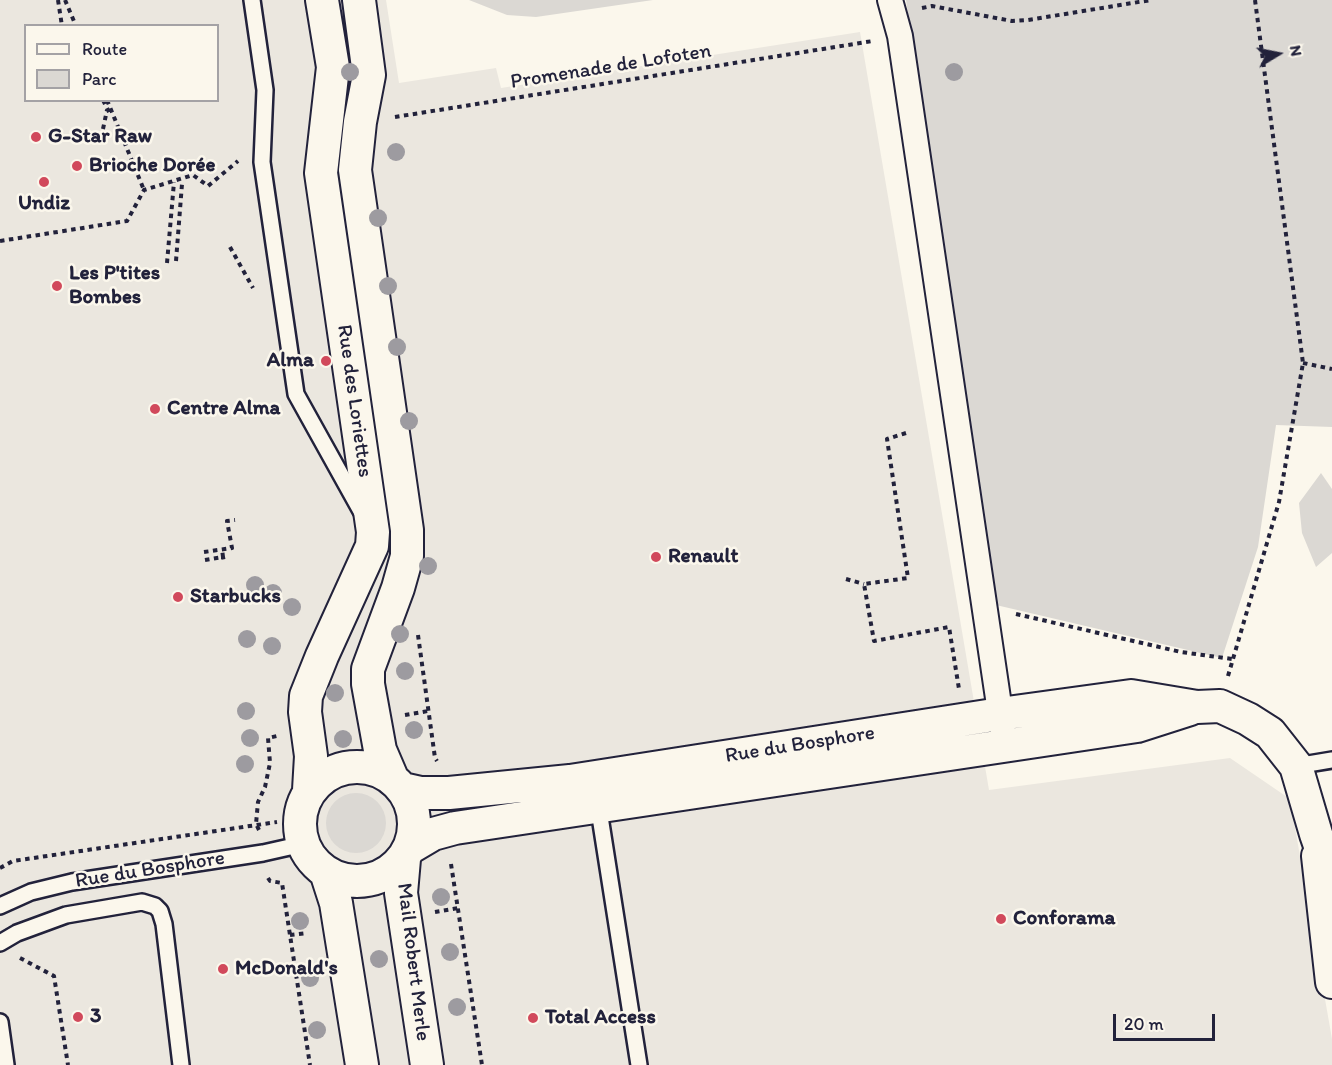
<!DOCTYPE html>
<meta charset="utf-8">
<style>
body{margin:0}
#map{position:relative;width:1332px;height:1065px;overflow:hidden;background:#fbf7ec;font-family:Itim,sans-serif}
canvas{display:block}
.legend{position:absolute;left:24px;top:24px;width:195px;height:78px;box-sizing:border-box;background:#fbf7ec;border:2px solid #a4a2a5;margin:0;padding:8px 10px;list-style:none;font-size:18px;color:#22223b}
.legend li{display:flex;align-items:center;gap:12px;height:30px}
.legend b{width:30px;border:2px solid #a4a2a5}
.north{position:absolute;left:1248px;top:24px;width:60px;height:60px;-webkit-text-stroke:4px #fbf7ec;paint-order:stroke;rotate:80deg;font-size:16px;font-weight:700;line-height:24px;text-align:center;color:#22223b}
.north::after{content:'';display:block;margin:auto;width:21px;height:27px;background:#22223b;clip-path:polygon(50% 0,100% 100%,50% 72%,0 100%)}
.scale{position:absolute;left:1113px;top:1014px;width:102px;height:27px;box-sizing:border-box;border:3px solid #22223b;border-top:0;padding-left:8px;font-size:18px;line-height:21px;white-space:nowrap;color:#22223b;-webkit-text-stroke:4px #fbf7ec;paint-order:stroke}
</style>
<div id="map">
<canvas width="1332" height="1065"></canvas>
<ul class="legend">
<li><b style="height:8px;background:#fbf7ec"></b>Route</li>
<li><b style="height:16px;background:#dbd8d3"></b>Parc</li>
</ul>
<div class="north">N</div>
<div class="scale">20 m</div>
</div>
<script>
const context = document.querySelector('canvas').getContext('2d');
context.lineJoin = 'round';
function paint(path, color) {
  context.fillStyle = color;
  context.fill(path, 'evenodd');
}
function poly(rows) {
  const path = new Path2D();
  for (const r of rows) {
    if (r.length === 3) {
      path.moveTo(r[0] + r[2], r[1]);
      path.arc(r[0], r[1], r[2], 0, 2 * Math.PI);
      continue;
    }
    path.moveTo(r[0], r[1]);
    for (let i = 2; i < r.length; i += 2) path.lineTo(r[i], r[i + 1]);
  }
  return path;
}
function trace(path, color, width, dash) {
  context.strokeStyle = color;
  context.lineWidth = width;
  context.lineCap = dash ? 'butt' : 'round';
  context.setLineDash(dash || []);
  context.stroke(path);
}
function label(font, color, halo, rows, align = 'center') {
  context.font = font + ' Itim,sans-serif';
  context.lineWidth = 5;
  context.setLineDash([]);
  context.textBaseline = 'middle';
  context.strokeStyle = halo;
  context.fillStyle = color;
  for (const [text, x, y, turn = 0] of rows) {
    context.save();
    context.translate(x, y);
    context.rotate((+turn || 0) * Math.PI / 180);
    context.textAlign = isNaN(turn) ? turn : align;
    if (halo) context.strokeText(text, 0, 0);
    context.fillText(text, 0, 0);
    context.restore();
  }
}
paint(poly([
 [0,0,386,0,399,83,496,68,501,88,860,32,989,790,1230,758,1290,799,1332,1039,1332,1065,0,1065],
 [26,26,218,26,218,100,26,100]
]), '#ebe7df');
paint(poly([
 [469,0,653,0,536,17,507,15],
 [906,0,1332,0,1332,427,1276,425,1258,547,1222,658,996,605],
 [1321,473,1332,489,1332,553,1316,567,1302,533,1299,503],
 [356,823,30]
]), '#dbd8d3');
const service = poly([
 [252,0,265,90,262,162,296,394,361,511],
 [1296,766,1332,760],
 [598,804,639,1065],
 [0,906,31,892,72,882,263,853,303,844],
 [0,943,17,933,66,915,142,902,155,906,160,911,164,924,181,1065],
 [0,1022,6,1065]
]);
const pedestrian = poly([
 [890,0,900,36,1003,732]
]);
const minor = poly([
 [359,0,369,75,360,122,355,170,407,530,407,556,398,588,368,669,368,684,380,750,392,778],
 [357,824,57],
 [403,789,421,793,449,793,570,781,1000,714,1131,696,1197,707,1220,706,1248,719,1270,733,1296,766,1316,834,1332,880],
 [309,790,311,756,305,712,306,696,322,656,372,546,373,532,321,173,333,67,322,0],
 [411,847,433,834,455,828,1137,726,1190,709],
 [1318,856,1332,982],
 [404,859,401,893,427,1065],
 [327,875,336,903,362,1065]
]);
trace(service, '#22223b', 20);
trace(pedestrian, '#22223b', 28);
trace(minor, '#22223b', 36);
trace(poly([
 [58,0,62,26],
 [65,0,76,26],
 [922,8,932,6,1012,21,1028,20,1151,0],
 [103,100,111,116],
 [107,100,144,190],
 [395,117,873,41],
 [103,129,107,110],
 [0,241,127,221,144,190,193,175,208,186,238,161],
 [230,247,253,288],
 [176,261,182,184],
 [167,263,174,182],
 [1303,363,1332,369],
 [906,433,887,439,908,578,864,584,874,641,949,627,959,689],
 [204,552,232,548,227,521,235,520],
 [221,557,223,557,224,562],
 [205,560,223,557,222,549],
 [846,579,864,584],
 [1016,614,1181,652,1232,659],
 [418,635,435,758,437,761],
 [1228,676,1279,502,1303,363,1255,0],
 [405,715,428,711],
 [259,830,256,824,258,802,265,787,270,763,268,738,277,736],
 [451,864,482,1065],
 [0,868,13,861,277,822],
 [268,878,270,881,282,883,310,1065],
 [435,912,458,908],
 [290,935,307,933],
 [20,958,54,976,68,1065]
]), '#22223b', 4, [4.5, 4.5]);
trace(service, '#fbf7ec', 15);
trace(pedestrian, '#fbf7ec', 24);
trace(minor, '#fbf7ec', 32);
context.fillStyle = '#9d9ba0';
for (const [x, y] of [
 [350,72],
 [954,72],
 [396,152],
 [378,218],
 [388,286],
 [397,347],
 [409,421],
 [428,566],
 [255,585],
 [273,593],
 [292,607],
 [400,634],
 [247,639],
 [272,646],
 [405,671],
 [335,693],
 [246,711],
 [414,730],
 [250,738],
 [343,739],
 [245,764],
 [441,897],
 [300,921],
 [450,952],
 [379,959],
 [310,978],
 [457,1007],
 [317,1030]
]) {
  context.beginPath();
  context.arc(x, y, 9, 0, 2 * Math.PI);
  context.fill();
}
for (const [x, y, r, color] of [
 [36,137,6,"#d1495b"],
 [77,166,6,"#d1495b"],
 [44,182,6,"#d1495b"],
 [57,286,6,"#d1495b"],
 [326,361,6,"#d1495b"],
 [155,409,6,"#d1495b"],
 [656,557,6,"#d1495b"],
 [178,597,6,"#d1495b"],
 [1001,919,6,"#d1495b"],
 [223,969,6,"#d1495b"],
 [78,1017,6,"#d1495b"],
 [533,1018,6,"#d1495b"]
]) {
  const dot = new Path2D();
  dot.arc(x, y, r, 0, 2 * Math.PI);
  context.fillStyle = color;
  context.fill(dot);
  trace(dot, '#fbf7ec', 2);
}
label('21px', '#22223b', '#fbf7ec', [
 ["Promenade de Lofoten",611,67,-9],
 ["Rue des Loriettes",354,401,82],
 ["Rue du Bosphore",800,745,-9],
 ["Rue du Bosphore",150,870,-9],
 ["Mail Robert Merle",413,962,83]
]);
label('bold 21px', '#22223b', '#fbf7ec', [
 ["G-Star Raw",48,137],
 ["Brioche Dorée",89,166],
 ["Undiz",44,204,"center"],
 ["Les P'tites",69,274],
 ["Bombes",69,298],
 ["Alma",314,361,"right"],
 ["Centre Alma",167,409],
 ["Renault",668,557],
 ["Starbucks",190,597],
 ["Conforama",1013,919],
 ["McDonald's",235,969],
 ["3",90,1017],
 ["Total Access",545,1018]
], 'left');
</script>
